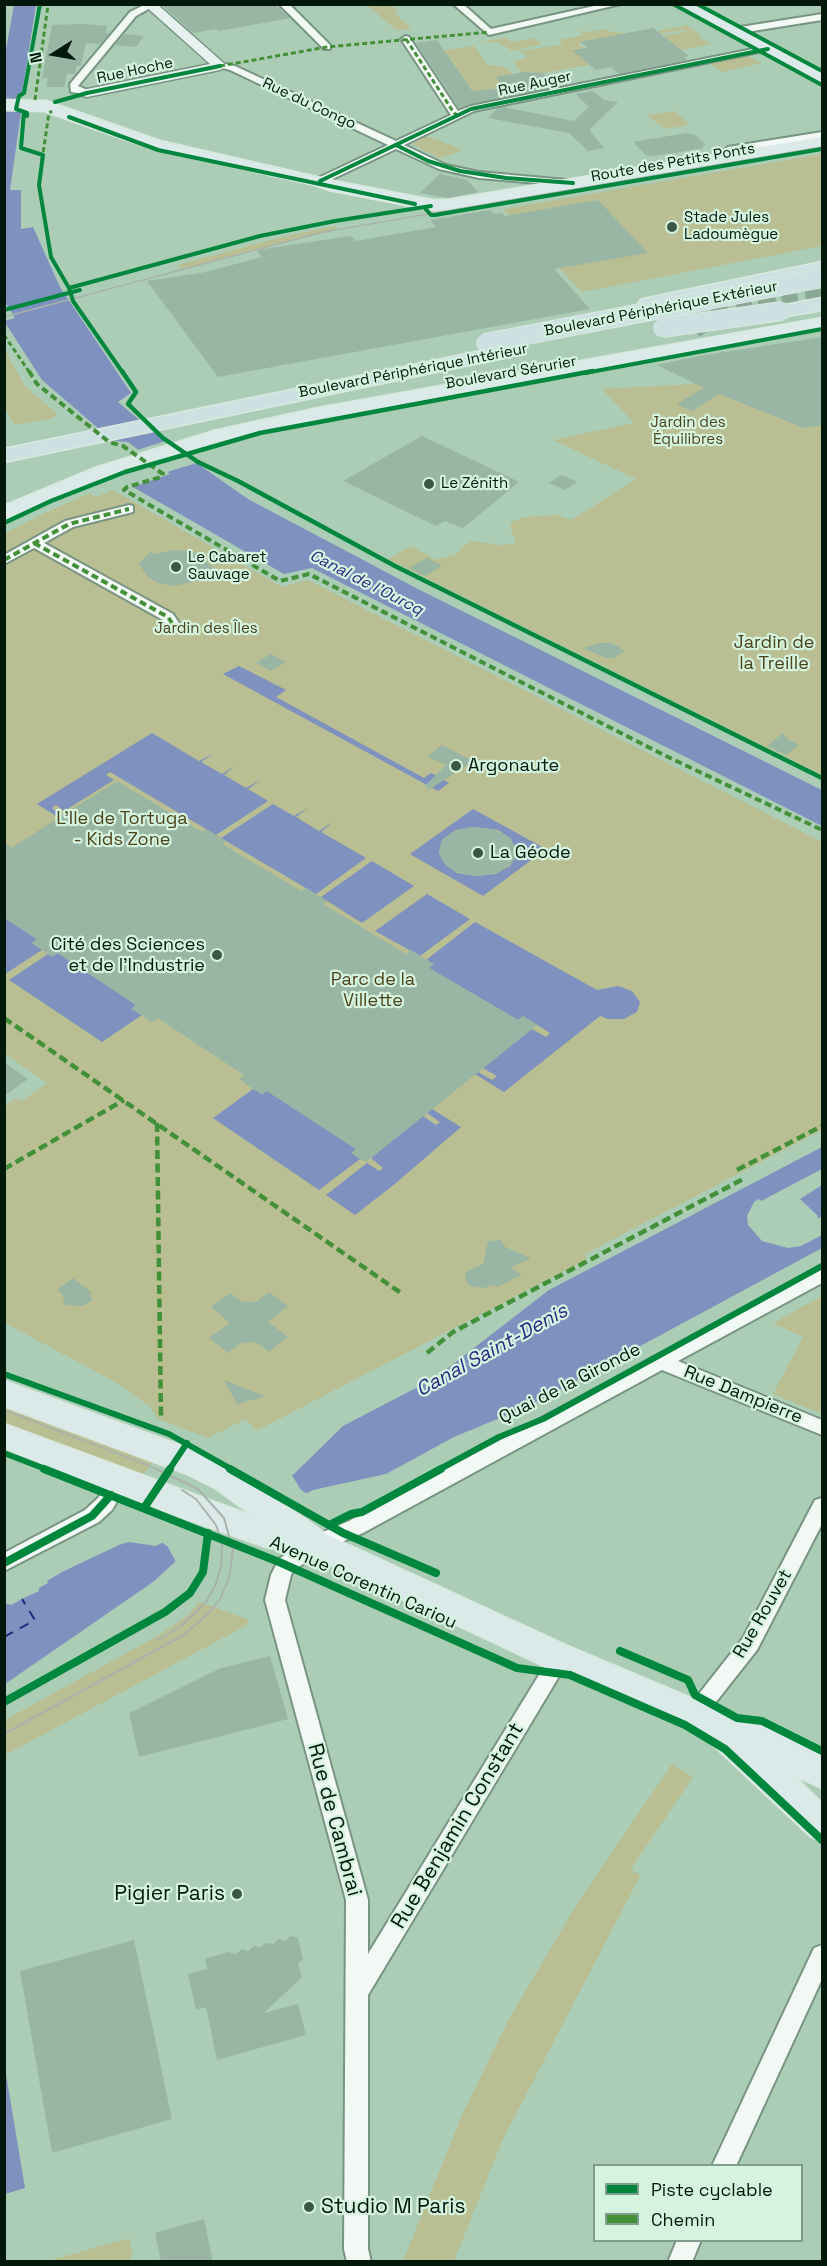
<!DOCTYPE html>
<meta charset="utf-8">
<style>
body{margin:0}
#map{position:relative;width:827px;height:2266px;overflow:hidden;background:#abcdb6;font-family:"Space Grotesk",sans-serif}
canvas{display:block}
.frame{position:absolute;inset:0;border:6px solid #01180a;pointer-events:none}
.legend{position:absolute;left:593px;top:2164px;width:210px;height:78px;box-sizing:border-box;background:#d5f4df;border:2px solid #809c8a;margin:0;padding:8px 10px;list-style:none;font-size:18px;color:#01180a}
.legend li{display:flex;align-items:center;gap:12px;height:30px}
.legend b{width:30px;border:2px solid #809c8a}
.north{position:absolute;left:24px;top:24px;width:60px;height:60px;-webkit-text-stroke:4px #d5f4df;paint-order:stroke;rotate:259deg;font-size:16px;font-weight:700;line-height:24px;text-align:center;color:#01180a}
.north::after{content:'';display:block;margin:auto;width:21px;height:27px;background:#01180a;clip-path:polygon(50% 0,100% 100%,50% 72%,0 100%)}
</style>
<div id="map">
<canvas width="827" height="2266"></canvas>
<div class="frame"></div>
<ul class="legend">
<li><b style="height:8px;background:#00873e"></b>Piste cyclable</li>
<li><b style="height:8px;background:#429138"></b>Chemin</li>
</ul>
<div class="north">N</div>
</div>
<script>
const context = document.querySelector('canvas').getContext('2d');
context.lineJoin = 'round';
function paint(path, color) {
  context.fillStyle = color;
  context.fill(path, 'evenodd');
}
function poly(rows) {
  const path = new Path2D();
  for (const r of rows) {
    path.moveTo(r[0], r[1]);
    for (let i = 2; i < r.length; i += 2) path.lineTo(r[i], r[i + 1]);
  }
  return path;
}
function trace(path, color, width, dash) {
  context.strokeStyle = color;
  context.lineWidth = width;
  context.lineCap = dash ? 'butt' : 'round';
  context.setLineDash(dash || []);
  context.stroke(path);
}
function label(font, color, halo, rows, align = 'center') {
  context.font = font + ' "Space Grotesk",sans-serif';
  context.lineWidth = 4.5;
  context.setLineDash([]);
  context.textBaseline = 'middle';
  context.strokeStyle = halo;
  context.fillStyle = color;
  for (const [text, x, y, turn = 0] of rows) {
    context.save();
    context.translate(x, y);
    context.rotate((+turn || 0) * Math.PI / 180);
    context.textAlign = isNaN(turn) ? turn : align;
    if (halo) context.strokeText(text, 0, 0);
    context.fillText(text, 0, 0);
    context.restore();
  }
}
paint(poly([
 [367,5,392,5,399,12,394,13,412,28,397,31],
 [687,25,701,36,698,37,712,44,681,50,663,36,686,32,684,30,660,34,657,31],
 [605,29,612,32,626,33,599,40,597,38,583,41,579,44,584,48,573,50,590,65,538,74,535,72,521,72,516,67,514,63,517,60,527,58,521,51,563,44,559,40,584,35,579,30,587,32],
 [506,38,512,42,535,38,542,44,513,51,498,43,482,41],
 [474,46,487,65,501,66,509,70,512,74,496,77,503,87,509,87,472,91,444,50],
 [747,56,762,63,722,72,710,64],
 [675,111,690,125,665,129,647,115],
 [425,136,438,140,463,150,440,158,414,145,415,141],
 [822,154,822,246,582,292,503,209],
 [335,226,338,230,292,240,183,269,177,265,286,236],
 [5,350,25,386,57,414,53,418,14,425,5,408],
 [696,384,804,428,822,425,822,775,388,559,411,546,436,560,457,554,464,545,473,541,501,545,514,544,516,540,510,528,512,522,524,517,558,515,571,520,636,479,553,440,634,423,602,389],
 [113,490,282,587,308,580,822,842,822,1130,585,1254,587,1259,256,1431,246,1419,208,1438,158,1419,149,1406,117,1383,5,1323,5,1106,16,1098,22,1101,47,1083,5,1054,4,534,40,515,90,493,96,497],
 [820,1297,822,1298,822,1414,773,1394,803,1337,773,1323],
 [4,1399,156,1457,142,1477,5,1427],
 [199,1602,247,1619,249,1624,5,1755,5,1720,161,1634,188,1615],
 [672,1764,693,1777,631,1869,640,1876,502,2141,454,2261,403,2261,462,2115,510,2017,577,1904],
 [130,2238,132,2252,130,2261,47,2261]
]), '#b9bf92');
paint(poly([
 [14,5,36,5,22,93,17,97,14,108,21,113,10,190,21,190,21,229,33,227,60,287,131,393,118,402,161,438,248,499,416,588,822,790,822,826,312,568,284,574,133,487,170,474,128,442,113,441,42,380,4,321,15,318,4,300,5,55],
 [239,666,286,690,276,697,424,778,431,773,449,783,438,791,223,674],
 [152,733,199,761,214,753,201,762,222,774,235,766,224,775,246,788,261,780,248,789,268,801,216,835,110,772,106,775,114,780,64,811,56,805,52,808,60,814,56,816,37,804],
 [273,804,294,816,308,808,296,817,319,831,333,822,321,832,366,858,316,894,221,838],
 [473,809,546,849,483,896,410,854],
 [474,827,498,830,511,839,517,854,510,866,495,874,476,876,457,873,444,863,439,851,443,839,456,830],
 [372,861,414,886,362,923,321,897],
 [427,894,470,919,420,956,375,931],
 [5,918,37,939,32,943,42,950,5,974],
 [475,922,597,990,618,986,632,991,640,1002,637,1012,624,1019,608,1019,600,1016,504,1092,475,1074,478,1072,492,1080,497,1076,483,1068,532,1029,546,1037,550,1033,523,1016,518,1020,429,968,426,960],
 [58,953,136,1005,132,1009,142,1015,102,1042,9,980,48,954,53,956],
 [253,1089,262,1094,267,1091,356,1149,352,1153,360,1159,319,1190,213,1118],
 [432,1109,461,1127,396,1183,355,1215,326,1195,367,1163,379,1171,383,1168,371,1158,423,1116,436,1125,440,1122,427,1113],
 [822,1147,822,1169,761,1201,759,1199,754,1202,747,1216,748,1225,762,1241,788,1248,801,1246,822,1235,822,1248,531,1405,454,1437,386,1474,313,1490,176,1561,153,1582,5,1684,5,1603,11,1605,22,1599,39,1591,39,1588,48,1583,47,1581,64,1571,119,1545,129,1542,156,1546,294,1474,343,1426,435,1378,549,1290],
 [822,1185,822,1216,817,1219,818,1216,800,1199],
 [4,2062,25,2188,5,2194,4,2194]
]), '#7e91bf');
paint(poly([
 [169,440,200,462,164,473,134,451],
 [290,1472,301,1490,309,1495,177,1564,168,1547,159,1540]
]), '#abcdb6');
trace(poly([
 [4,1637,35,1620,22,1599]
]), '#282782', 2, [10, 8]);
paint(poly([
 [161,4,274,4,290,18,219,31,216,29,193,33],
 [84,24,107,26,106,33,110,33,100,44,86,43,81,66,77,66,75,74,67,74,64,87,46,87,48,78,42,78,52,25],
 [653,28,689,56,684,57,688,60,619,74,611,67,596,70,572,50,588,48,580,42],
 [124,34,144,36,136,47,115,45],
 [437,40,472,91,504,88,496,77,524,72,543,73,556,87,459,108,416,43],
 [593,91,604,100,618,102,589,130,604,148,588,151,569,133,488,118,497,109,503,107,574,121,589,107,576,94],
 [687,133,695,135,706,145,702,146,704,148,654,156,646,155,633,142],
 [440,174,467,180,478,192,448,198,420,193],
 [598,200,648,253,554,269,590,309,218,377,147,281,206,272,262,257,257,250,351,236,356,241,436,227,430,220,490,210,495,214,502,213,505,216],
 [822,337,822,425,804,428,719,394,692,411,677,404,704,388,657,365,699,356],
 [422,436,509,477,519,482,463,528,445,521,436,526,343,481],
 [561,475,577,482,565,490,549,483],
 [173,550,189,551,201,555,213,569,212,575,204,580,173,586,158,583,148,577,139,564,150,552,157,554],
 [427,558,442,566,425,576,409,568],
 [600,643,612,643,625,651,614,658,606,658,583,648],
 [271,654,286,662,271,671,256,663],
 [783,733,786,738,799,745,786,755,767,746],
 [442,745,473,761,429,790,425,786,446,765,427,756],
 [117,781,202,832,206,829,226,841,222,844,301,891,306,888,327,901,323,904,406,954,411,950,434,964,429,968,518,1020,523,1016,537,1025,366,1162,351,1153,356,1149,267,1091,262,1094,253,1089,239,1079,244,1075,158,1018,152,1022,142,1015,131,1009,136,1005,58,953,52,957,32,943,37,939,4,918,4,843,11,848],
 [470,827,493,829,509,837,516,848,516,857,512,863,500,872,481,876,462,874,446,866,439,854,441,842,452,832],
 [4,1062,28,1079,4,1096],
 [501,1240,505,1247,531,1258,511,1268,522,1275,497,1287,493,1285,483,1288,470,1286,465,1279,467,1271,483,1264,488,1241],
 [73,1278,92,1293,89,1295,93,1300,83,1306,63,1305,64,1296,57,1290],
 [269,1292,288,1306,268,1322,288,1337,269,1352,256,1342,241,1343,228,1353,209,1338,230,1323,211,1307,230,1293,242,1302,256,1302],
 [224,1380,265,1396,237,1404],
 [270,1656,288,1719,139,1757,129,1713,221,1668],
 [290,1936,298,1938,303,1959,298,1963,302,1977,264,2013,298,2004,306,2035,217,2060,206,2007,196,2010,188,1974,207,1969,205,1959,228,1952,236,1954,242,1949,248,1951,254,1946,260,1947,266,1943,273,1944,278,1939,285,1941],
 [134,1940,172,2119,52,2153,20,1971],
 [204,2219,213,2262,161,2262,155,2233]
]), '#99b5a3');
trace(poly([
 [759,308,822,296],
 [695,330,733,306,777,293]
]), '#89a994', 16, [16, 8]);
const street = poly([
 [146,4,154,6,136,16,78,86,90,91,90,95,71,92,70,84,130,12,146,4],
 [279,4,289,4,330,45,330,49,324,49,279,4],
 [453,4,463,4,491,29,603,4,621,4,489,35,453,4],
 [822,14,822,20,734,34,730,31,734,28,822,14],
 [406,36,409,37,458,111,471,106,768,46,773,49,474,111,404,145,446,165,479,172,577,181,578,183,573,186,479,178,439,169,396,149,324,183,316,183,316,179,388,145,230,70,215,66,220,63,235,66,396,141,451,115,401,39,406,36],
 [822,132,822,138,734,151,719,162,714,159,728,147,822,132],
 [129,505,133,506,133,512,73,527,44,543,173,614,179,623,177,626,167,626,163,620,34,548,4,564,4,555,65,521,129,505],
 [822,1268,822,1283,678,1361,822,1420,822,1435,662,1370,363,1533,323,1550,293,1571,291,1575,285,1600,368,1900,368,1954,553,1652,560,1649,567,1652,570,1658,368,1995,368,2249,371,2262,347,2262,344,2249,346,1900,265,1600,271,1575,279,1559,309,1538,349,1521,822,1268],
 [120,1473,127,1476,129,1481,112,1510,99,1522,4,1571,4,1553,85,1510,98,1498,113,1476,120,1473],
 [822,1498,822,1524,757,1650,701,1721,694,1724,687,1721,684,1715,687,1709,743,1638,815,1500,822,1498],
 [822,1945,822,1979,736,2166,712,2166,814,1948,822,1945],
 [677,2240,701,2240,692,2262,668,2262,677,2240]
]);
const secondary = poly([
 [143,4,157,4,227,66,220,70,87,97,82,96,80,93,82,90,210,64,143,4]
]);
const primary = poly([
 [678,4,697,4,822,72,822,82,678,4],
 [4,100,46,101,160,141,334,181,432,200,448,200,822,137,822,147,448,210,432,210,329,190,315,185,150,148,44,111,4,110,4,100],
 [822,318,822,328,318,420,219,442,109,476,4,520,4,506,95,468,214,431,318,408,822,318],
 [4,1381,209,1456,237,1470,327,1535,572,1648,717,1709,748,1718,822,1756,822,1788,793,1775,822,1803,822,1841,810,1836,713,1745,709,1737,548,1668,311,1556,266,1547,161,1510,4,1449,4,1424,255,1517,215,1488,187,1474,4,1406,4,1381]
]);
const highway = poly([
 [822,262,822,274,648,310,641,308,638,304,641,300,648,298,822,262],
 [822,298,822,310,782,317,775,315,772,311,775,307,822,298],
 [496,348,503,350,506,354,503,358,4,462,4,449,496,348]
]);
trace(street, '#789482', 4);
trace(secondary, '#789482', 3);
trace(primary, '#d9e8de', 3);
trace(highway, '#d9e8de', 3);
paint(street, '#f2f8f4');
paint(secondary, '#e7f1ef');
paint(primary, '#dbeae9');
paint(highway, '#cde1e2');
trace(poly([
 [4,317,323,232,822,147],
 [4,1410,160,1470]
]), '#a9b2ad', 1.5);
trace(poly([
 [158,1640,182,1625,206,1602,215,1586,221,1567,222,1543,216,1525,196,1499,182,1490],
 [4,1734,185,1634,210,1612,220,1599,229,1578,233,1550,224,1518,198,1489,156,1469]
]), '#a9b2ad', 2);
const highwayBridge = poly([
 [662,328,782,311],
 [485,343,822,278]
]);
trace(highwayBridge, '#d9e8de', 20, []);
trace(highwayBridge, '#cde1e2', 18);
trace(poly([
 [406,39,454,113,458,115],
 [220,66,327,47,489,32],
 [35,100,48,5],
 [42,160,49,113,52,111],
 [4,335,30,373]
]), '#429138', 3, [5, 3]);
trace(poly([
 [29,371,37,384,109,442,123,446,163,474,161,477,127,487,124,490,280,581,309,574,668,757,822,830],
 [34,543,168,617,172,623],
 [4,560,69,524,129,509]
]), '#429138', 4, [7, 4]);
trace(poly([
 [4,1018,401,1293],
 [157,1123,161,1417],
 [4,1169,124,1100],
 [737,1170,822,1126],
 [427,1353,453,1332,745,1178]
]), '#429138', 4.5, [9, 4.5]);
trace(poly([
 [673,4,822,85],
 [697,4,822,71],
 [55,102,87,93,220,66],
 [24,112,21,148,43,155,39,185,51,257,69,288,73,301,123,373],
 [27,116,27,113,16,109,19,96,24,93,40,4],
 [69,117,158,150,415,204],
 [396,145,428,161,460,171,506,178,573,183],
 [320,181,471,109,768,49],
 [424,207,431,215,435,215,822,149],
 [69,288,260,236,335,221,431,206],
 [4,310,80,290],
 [585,373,822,329]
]), '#00873e', 4);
trace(poly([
 [122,371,136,392,128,404,163,438,198,462,238,481,395,566,822,778],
 [4,523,51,501,125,472,260,433,593,371]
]), '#00873e', 4.5);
trace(poly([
 [4,1374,169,1434,233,1470],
 [4,1453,48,1470],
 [169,1470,187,1443],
 [438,1470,499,1437,543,1419,822,1266]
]), '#00873e', 6);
trace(poly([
 [44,1469,279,1562,517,1668,570,1675,685,1725,725,1749,822,1840],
 [230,1469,343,1533,436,1573],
 [144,1508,170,1469],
 [329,1525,351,1514,362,1512,441,1469],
 [4,1563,92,1516,111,1495],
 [620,1651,688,1680,695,1695,737,1718,762,1721,822,1751],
 [4,1702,165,1612,190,1593,203,1572,208,1533]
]), '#00873e', 8);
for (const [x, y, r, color] of [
 [672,227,6,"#3c5746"],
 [429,484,6,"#3c5746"],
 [176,567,6,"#3c5746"],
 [456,766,6,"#3c5746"],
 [478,853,6,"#3c5746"],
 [217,955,6,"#3c5746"],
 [237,1894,6,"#3c5746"],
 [309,2207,6,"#3c5746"]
]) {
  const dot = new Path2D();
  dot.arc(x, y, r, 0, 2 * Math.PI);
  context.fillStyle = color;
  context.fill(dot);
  trace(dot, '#d5f4df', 2);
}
label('15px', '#01180a', '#d5f4df', [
 ["Rue Hoche",135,71,-12],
 ["Rue Auger",535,84,-12],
 ["Rue du Congo",309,104,25],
 ["Route des Petits Ponts",673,163,-10],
 ["Boulevard Périphérique Extérieur",661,309,-11],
 ["Boulevard Périphérique Intérieur",413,371,-11],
 ["Boulevard Sérurier",511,373,-10]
]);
label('15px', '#01180a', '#d5f4df', [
 ["Stade Jules",684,218],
 ["Ladoumègue",684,235],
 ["Le Zénith",441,484],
 ["Le Cabaret",188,558],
 ["Sauvage",188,575]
], 'left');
label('15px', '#4c431b', '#d5f4df', [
 ["Jardin des",688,423],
 ["Équilibres",688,440],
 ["Jardin des Îles",206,629]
]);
label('italic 16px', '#282782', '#d5f4df', [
 ["Canal de l'Ourcq",366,583,27]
]);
label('18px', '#4c431b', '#d5f4df', [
 ["Jardin de",774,643],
 ["la Treille",774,664],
 ["L'Ile de Tortuga",122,819],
 ["- Kids Zone",122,840],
 ["Parc de la",373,980],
 ["Villette",373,1001]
]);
label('18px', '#01180a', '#d5f4df', [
 ["Argonaute",468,766],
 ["La Géode",490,853],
 ["Cité des Sciences",205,945,"right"],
 ["et de l'Industrie",205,966,"right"]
], 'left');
label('18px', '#01180a', '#d5f4df', [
 ["Quai de la Gironde",570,1384,-27],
 ["Rue Dampierre",743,1395,22],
 ["Avenue Corentin Cariou",363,1583,24],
 ["Rue Rouvet",763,1614,-60]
]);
label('italic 20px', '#282782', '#d5f4df', [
 ["Canal Saint-Denis",492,1351,-29]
]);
label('21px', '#01180a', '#d5f4df', [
 ["Rue de Cambrai",334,1820,75],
 ["Rue Benjamin Constant",458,1826,-59]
]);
label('21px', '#01180a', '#d5f4df', [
 ["Pigier Paris",225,1894],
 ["Studio M Paris",321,2207,"left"]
], 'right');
</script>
